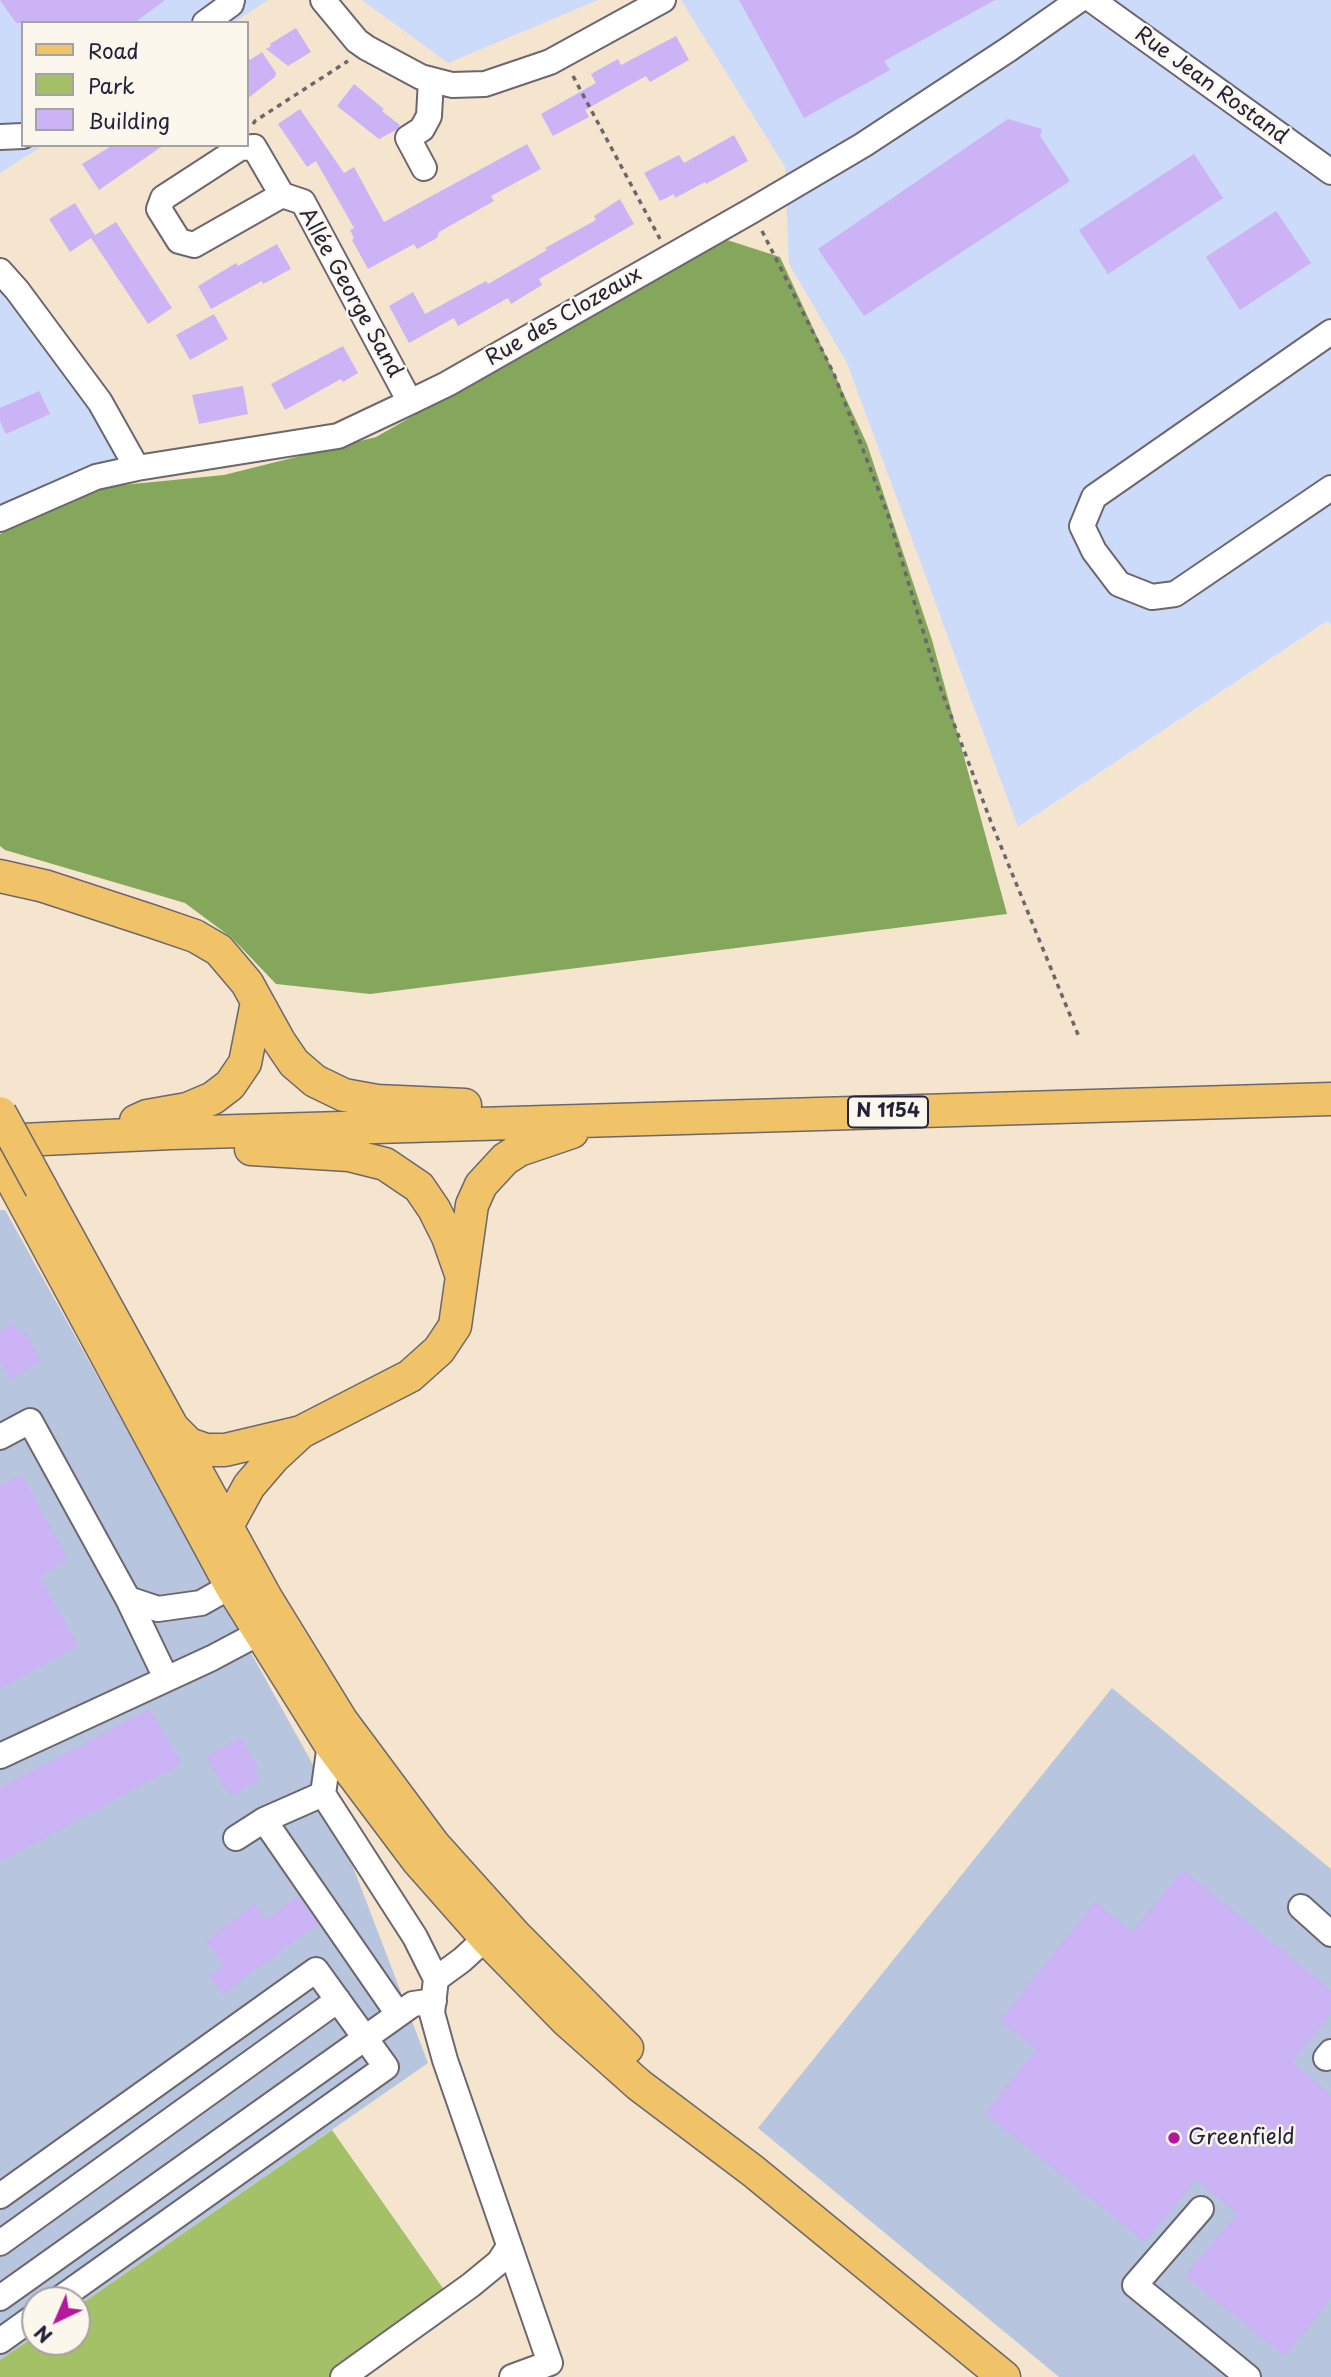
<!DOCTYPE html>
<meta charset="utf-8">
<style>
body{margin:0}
#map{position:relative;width:1331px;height:2377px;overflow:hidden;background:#f6e5ce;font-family:"Playpen Sans",sans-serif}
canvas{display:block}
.legend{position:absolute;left:21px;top:21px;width:228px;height:126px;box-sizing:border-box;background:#fbf7ec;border:2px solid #a4a2a5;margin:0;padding:9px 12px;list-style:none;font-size:21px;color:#22223b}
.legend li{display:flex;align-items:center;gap:14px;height:35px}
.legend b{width:35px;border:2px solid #a4a2a5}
.north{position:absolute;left:21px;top:2286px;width:70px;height:70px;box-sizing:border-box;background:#fbf7ec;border:2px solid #a4a2a5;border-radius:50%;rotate:224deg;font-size:19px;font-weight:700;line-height:28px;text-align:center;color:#22223b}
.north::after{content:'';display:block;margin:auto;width:24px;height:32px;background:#b5179e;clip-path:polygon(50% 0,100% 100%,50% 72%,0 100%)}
</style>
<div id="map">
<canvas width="1331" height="2377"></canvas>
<ul class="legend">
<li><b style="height:9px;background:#f0c369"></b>Road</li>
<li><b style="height:19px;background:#a5c168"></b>Park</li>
<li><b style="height:19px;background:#cbb3f5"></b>Building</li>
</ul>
<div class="north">N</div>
</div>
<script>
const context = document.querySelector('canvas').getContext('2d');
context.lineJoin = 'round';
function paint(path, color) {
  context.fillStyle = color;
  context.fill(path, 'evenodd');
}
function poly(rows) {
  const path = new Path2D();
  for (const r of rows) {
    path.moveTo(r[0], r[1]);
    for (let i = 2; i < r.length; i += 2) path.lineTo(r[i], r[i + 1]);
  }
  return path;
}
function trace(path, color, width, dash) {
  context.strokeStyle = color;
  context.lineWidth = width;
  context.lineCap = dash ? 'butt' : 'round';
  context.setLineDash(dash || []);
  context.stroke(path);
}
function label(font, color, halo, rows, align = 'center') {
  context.font = font + ' "Playpen Sans",sans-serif';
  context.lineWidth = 5;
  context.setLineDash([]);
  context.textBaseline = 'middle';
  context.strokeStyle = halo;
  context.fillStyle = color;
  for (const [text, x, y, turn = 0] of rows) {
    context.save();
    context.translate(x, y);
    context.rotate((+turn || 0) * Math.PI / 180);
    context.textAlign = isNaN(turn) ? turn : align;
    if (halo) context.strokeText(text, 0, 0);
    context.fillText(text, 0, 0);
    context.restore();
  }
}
paint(poly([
 [0,0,268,0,233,23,23,23,23,145,44,145,0,173],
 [362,0,598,0,448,63],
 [681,0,1331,0,1331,625,1327,621,1018,827,847,363,789,264,785,167],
 [0,262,145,464,0,523]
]), '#cbdbf9');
paint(poly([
 [0,1210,5,1210,316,1770,428,2063,77,2307,77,2300,35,2300,35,2336,0,2360],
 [1112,1688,1331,1869,1331,2377,1059,2377,758,2128]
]), '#b7c5de');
paint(poly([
 [332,2130,447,2294,330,2377,0,2377,0,2360,35,2336,35,2342,77,2342,77,2307]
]), '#a5c168');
paint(poly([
 [724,239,780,257,867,444,932,640,1007,914,370,994,276,984,232,938,185,903,5,850,0,846,0,534,92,488,224,475,376,437]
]), '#84a75c');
paint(poly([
 [0,0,165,0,134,23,16,23],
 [739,0,995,0,884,61,890,70,804,118],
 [296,28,311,52,288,66,266,49,271,46,270,44],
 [676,36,689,60,650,82,646,76,585,110,589,117,553,136,541,114,596,83,591,74,618,59,621,65],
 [262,52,276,73,275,77,247,99,247,54,250,60],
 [354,84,384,109,382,111,400,125,396,130,379,139,337,106],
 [300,109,344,173,354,167,384,222,527,144,541,169,491,196,494,201,439,232,437,238,417,249,414,244,368,269,352,240,354,238,350,230,354,228,316,161,307,167,278,124],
 [1008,119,1042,129,1040,136,1070,181,864,316,818,249],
 [734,135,748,161,706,184,705,182,675,198,674,194,660,201,644,173,679,155,684,163],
 [113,145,164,145,99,190,82,164],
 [1194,154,1223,198,1108,274,1079,230],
 [620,199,634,224,539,279,542,285,511,304,508,298,458,326,454,318,409,343,389,306,413,292,425,314,486,281,488,284,547,250,545,248,596,220,594,216],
 [75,203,95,235,116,222,172,308,148,324,91,238,70,252,49,219],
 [1276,211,1311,263,1240,310,1206,257],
 [277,244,291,269,263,284,262,281,211,309,198,286,236,263,238,266],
 [214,314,228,339,190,360,176,335],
 [343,346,358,373,343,382,341,379,285,410,271,384],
 [243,386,248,414,199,424,192,395],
 [39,391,50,414,6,434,0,421,0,408],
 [14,1323,19,1333,24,1331,41,1361,10,1379,0,1362,0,1331],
 [21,1474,68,1559,40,1577,78,1646,0,1689,0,1486],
 [150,1709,181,1764,0,1862,0,1788],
 [240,1737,258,1768,254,1772,259,1780,232,1796,227,1788,224,1788,207,1757],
 [1183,1870,1331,1990,1331,2014,1292,2062,1331,2095,1331,2299,1285,2356,1185,2276,1237,2213,1196,2180,1145,2242,985,2113,1036,2050,1000,2020,1095,1902,1132,1932],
 [298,1896,318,1924,223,1994,209,1976,224,1965,206,1941,255,1904,266,1920]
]), '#cbb3f5');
const minor = poly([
 [323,0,357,41,367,48,421,77,452,85,485,84,550,62,663,0],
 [1092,0,1331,172],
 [205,23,231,4,232,0],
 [0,137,23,136],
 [424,168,408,138,422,129,429,116,431,80],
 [282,195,194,245,179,241,159,209,163,198,240,148,254,147,282,195,303,202,410,402],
 [0,271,17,290,100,402,137,468],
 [1331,332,1094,497,1082,526,1094,551,1119,584,1152,597,1175,594,1331,488],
 [0,519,96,477,137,468,338,436,410,402,447,384,751,211,863,145,1009,49,1079,0],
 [0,1437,30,1421,128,1599,158,1609,201,1603,231,1586,247,1592],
 [128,1599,166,1678],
 [330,1744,323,1794,415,1937,436,1979],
 [0,1756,212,1658,259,1633,263,1614],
 [323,1794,264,1820,398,2014],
 [236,1838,264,1820],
 [1301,1907,1331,1934],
 [502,1936,486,1938,462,1960,436,1979,432,2013,445,2060,550,2363,512,2377],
 [1326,2058,1331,2052],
 [0,2196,316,1970,386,2067,58,2300],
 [1201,2209,1135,2285,1248,2377],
 [0,2243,338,2000],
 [0,2298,413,2004,434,2001],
 [0,2341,35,2316],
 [343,2377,471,2285,499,2262,508,2248]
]);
const major = poly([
 [0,876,44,886,151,921,195,936,219,950,247,983,279,1041,294,1063,315,1081,344,1095,377,1101,465,1105],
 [136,1121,147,1116,187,1109,213,1098,230,1085,245,1063,257,1002],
 [0,1141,171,1133,1331,1099],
 [251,1149,349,1155,385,1164,419,1187,434,1209,448,1237,461,1274],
 [0,1158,231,1586,330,1744,418,1861,486,1938,567,2021,639,2085,753,2171,1004,2377],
 [41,1188,266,1598,341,1720,434,1845,514,1934,627,2048],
 [175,1430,189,1444,206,1450,225,1450,301,1432,410,1376,439,1350,455,1326,472,1205,481,1185,505,1159,519,1150,572,1132],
 [227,1526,249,1486,273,1458,300,1433]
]);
trace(minor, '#6c666e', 28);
trace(major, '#6c666e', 35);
trace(poly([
 [573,76,660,239],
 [253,124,255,121,348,61],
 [762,231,834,374,888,515,939,684,991,822,1079,1037]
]), '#6c666e', 3.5, [5, 5]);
trace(minor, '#fff', 24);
trace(major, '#f0c369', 32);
const majorBridge = poly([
 [0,1113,41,1188]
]);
trace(majorBridge, '#6c666e', 35, []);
trace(majorBridge, '#f0c369', 32);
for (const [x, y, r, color] of [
 [1174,2138,7,"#b5179e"]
]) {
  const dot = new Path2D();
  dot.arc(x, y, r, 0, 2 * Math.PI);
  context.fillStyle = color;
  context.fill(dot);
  trace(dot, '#fbf7ec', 2.5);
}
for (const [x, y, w] of [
 [888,1112,80]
]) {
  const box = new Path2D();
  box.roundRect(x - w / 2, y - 15.5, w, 31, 5);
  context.fillStyle = '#fbf7ec';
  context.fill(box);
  trace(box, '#22223b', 2);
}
label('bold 19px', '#22223b', null, [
 ["N 1154",888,1112]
]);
label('21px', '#22223b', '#fbf7ec', [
 ["Rue Jean Rostand",1211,86,36],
 ["Allée George Sand",350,293,61],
 ["Rue des Clozeaux",564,317,-30]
]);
label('21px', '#22223b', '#fbf7ec', [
 ["Greenfield",1188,2138]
], 'left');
</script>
